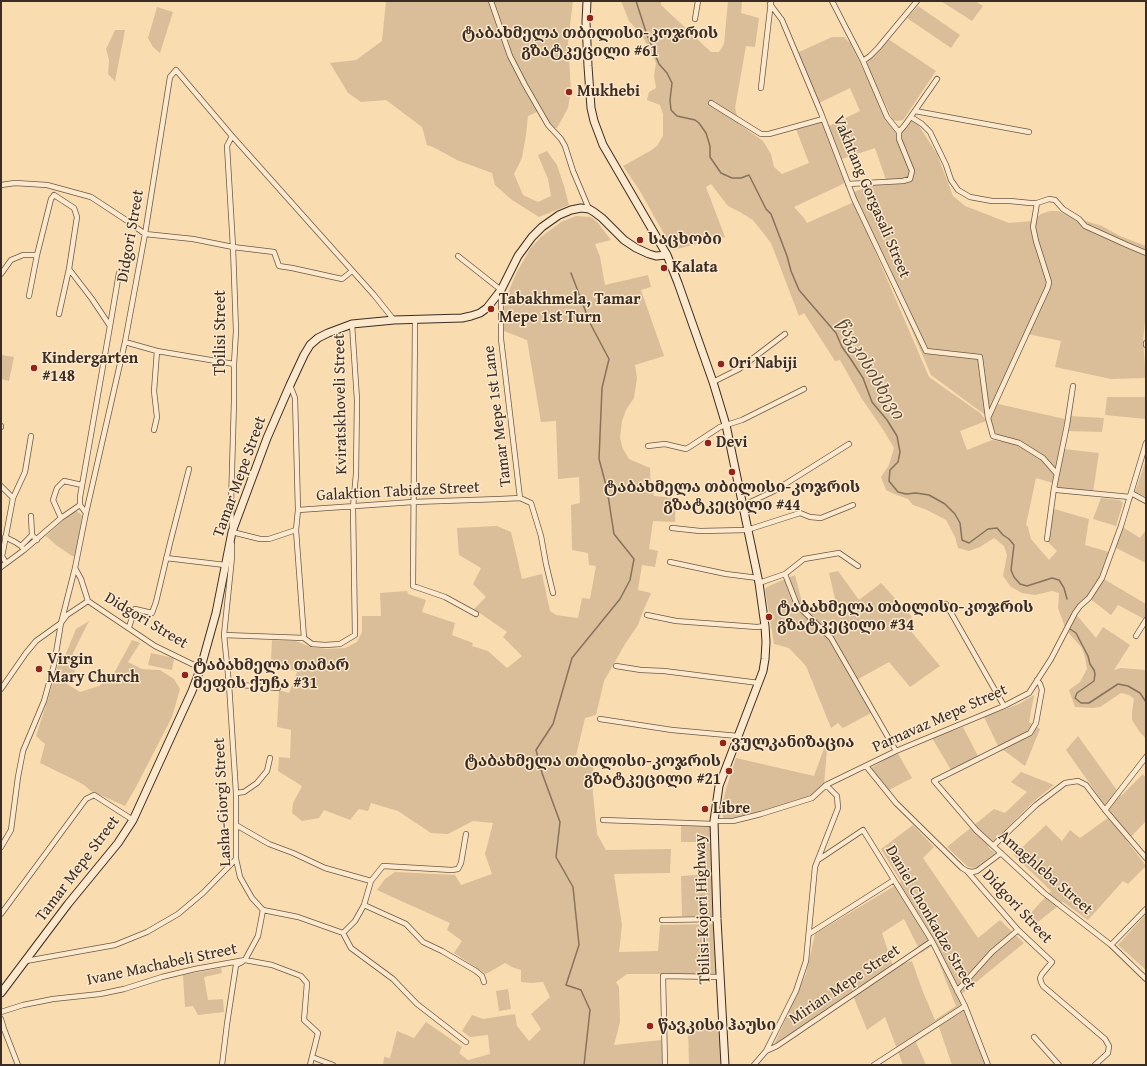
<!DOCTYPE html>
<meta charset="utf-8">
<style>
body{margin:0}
#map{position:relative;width:1147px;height:1066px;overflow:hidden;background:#fadcb1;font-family:"Gentium Book Plus",serif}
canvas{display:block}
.frame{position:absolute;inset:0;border:2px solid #3b2d23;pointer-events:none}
</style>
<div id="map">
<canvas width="1147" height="1066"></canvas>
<div class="frame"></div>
</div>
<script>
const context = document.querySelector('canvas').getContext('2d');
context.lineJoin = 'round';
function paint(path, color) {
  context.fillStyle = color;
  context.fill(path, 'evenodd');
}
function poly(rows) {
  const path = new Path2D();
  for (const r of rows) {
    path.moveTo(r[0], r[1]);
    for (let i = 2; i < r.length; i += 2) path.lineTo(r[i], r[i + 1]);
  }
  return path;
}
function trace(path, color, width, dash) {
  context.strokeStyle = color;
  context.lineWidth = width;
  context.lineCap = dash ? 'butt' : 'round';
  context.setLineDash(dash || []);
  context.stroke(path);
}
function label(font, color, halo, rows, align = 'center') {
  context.font = font + ' "Gentium Book Plus","Noto Serif Georgian",serif';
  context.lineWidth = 3;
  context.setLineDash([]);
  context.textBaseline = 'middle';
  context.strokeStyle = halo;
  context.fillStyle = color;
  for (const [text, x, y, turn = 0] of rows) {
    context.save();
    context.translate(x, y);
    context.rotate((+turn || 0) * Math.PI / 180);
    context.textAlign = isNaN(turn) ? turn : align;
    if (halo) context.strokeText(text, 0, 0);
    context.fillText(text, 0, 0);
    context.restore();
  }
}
paint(poly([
 [386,1,427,1,427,14,427,1,573,1,568,42,571,90,568,108,557,128,547,128,537,112,528,116,526,135,522,158,514,174,523,195,538,202,551,196,548,179,538,155,547,151,557,165,564,186,569,205,539,217,512,200,495,185,492,173,457,160,433,147,427,145,422,127,386,100,361,102,348,93,330,63,356,60,382,41],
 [621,1,661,1,661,5,711,52,719,52,724,44,728,1,742,1,741,13,759,18,755,47,746,46,735,108,739,124,763,141,771,154,774,167,782,174,809,163,796,129,822,122,845,183,794,207,804,218,807,223,854,202,929,377,980,413,985,419,986,421,960,431,967,450,992,440,1018,444,1042,459,1056,474,1053,483,1036,478,1026,525,1028,527,1031,539,1049,560,1057,551,1048,542,1054,509,1089,519,1085,545,1109,552,1100,576,1088,595,1089,597,1102,578,1146,604,1146,620,1118,605,1111,615,1089,598,1075,613,1096,638,1103,627,1130,645,1114,670,1121,668,1146,670,1146,739,1139,731,1132,720,1132,712,1134,699,1129,695,1121,693,1100,707,1093,708,1075,707,1069,690,1080,682,1087,669,1085,657,1082,648,1066,630,1058,608,1059,593,1052,591,1035,595,1022,593,1011,587,1003,576,1007,555,1004,546,994,538,980,547,969,551,958,548,955,537,946,520,927,510,913,505,908,499,894,494,886,490,881,477,889,465,894,448,884,431,862,399,840,360,835,361,804,313,799,316,771,243,753,220,740,212,728,206,711,184,706,187,725,237,673,250,640,191,623,166,650,151,657,146,663,136,663,114,660,105,647,100,649,92,656,88,654,76,656,63,642,35,629,21],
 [941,1,975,1,983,6,972,21],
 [918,6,960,35,951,48,907,18],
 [157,7,173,12,160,53,153,47,148,38],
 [115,30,125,30,115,81,108,74,109,60,106,49],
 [832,37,844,37,850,43,888,119,892,124,899,127,903,126,912,115,937,154,953,196,965,206,1009,223,1032,221,1031,227,1032,236,1047,282,1047,286,988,417,931,375,870,232,854,192,886,180,875,148,842,159,829,126,860,111,850,88,819,103,797,53],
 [888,39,936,71,903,120,897,121,893,120,866,64],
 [1050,211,1058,211,1079,219,1102,226,1120,236,1146,246,1146,312,1143,341,1146,378,1111,379,1055,367,1061,341,1028,334,1050,287,1038,242,1035,227,1036,218,1041,214],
 [576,216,591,217,598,223,611,240,595,244,600,257,605,285,648,275,651,287,641,290,664,356,635,365,637,378,634,398,626,410,622,421,620,438,623,449,629,459,650,468,651,488,654,496,676,498,675,522,653,521,649,549,658,551,655,567,642,565,638,590,651,593,643,611,638,625,625,644,604,681,596,715,585,718,576,756,594,760,592,783,597,834,606,850,671,849,670,873,614,874,622,925,619,952,658,951,660,925,714,924,718,974,627,974,616,982,619,987,620,1022,614,1045,661,1040,664,1065,383,1065,384,1057,390,1058,397,1031,414,1038,426,1022,462,1047,459,1053,468,1060,490,1054,488,1035,470,1037,462,1031,472,1015,483,1019,515,1014,517,1026,529,1041,541,1029,531,1014,550,997,543,982,532,983,521,982,521,970,512,967,505,963,486,974,454,953,462,941,447,930,450,923,377,890,385,879,395,872,455,875,461,885,492,874,485,854,493,823,473,821,448,834,431,833,398,811,371,803,368,811,359,809,350,820,324,810,319,818,302,821,292,813,293,803,302,786,278,771,279,757,290,758,291,730,277,727,279,690,289,693,297,672,271,661,272,640,296,641,311,647,327,649,345,648,357,642,362,632,362,616,381,616,380,593,407,591,408,594,426,600,422,612,455,623,452,635,473,643,472,646,488,651,507,668,522,656,503,637,507,632,474,609,486,597,473,584,481,568,459,555,457,528,497,526,511,532,522,579,542,574,550,611,556,615,578,618,582,598,590,599,596,566,589,565,588,553,572,550,571,505,580,503,579,477,558,479,556,421,541,422,527,340,504,331,504,309,507,295,517,272,530,249,541,237,561,222],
 [2,355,14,357,9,381,1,379],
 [1107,397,1146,397,1146,419,1105,415],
 [998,404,1065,419,1056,470,1020,441,995,435,990,418],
 [1070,416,1104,418,1102,432,1067,431],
 [1064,449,1099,453,1093,492,1058,488,1056,487],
 [1146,460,1146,497,1135,492],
 [1101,498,1120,500,1123,503,1116,526,1093,519],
 [76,511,81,514,82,517,75,556,72,556,56,545,46,536,68,516],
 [1121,526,1140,538,1146,530,1146,563,1114,547],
 [838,571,859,600,881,583,912,617,904,623,940,666,910,687,889,662,853,682,871,713,843,728,838,723,831,728,806,666,789,648,774,644,765,589,769,586,795,575,805,614,837,607,829,573],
 [89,621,73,653,75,672,67,684,80,692,99,686,113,675,132,640,140,643,128,662,142,669,160,670,174,679,180,689,172,717,136,787,125,806,91,791,84,785,75,780,40,763,45,744,36,736,49,696,58,664,65,656,76,629],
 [151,653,174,658,172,670,148,665],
 [1034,695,1029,722,1040,729,1025,766,998,746,984,717,1019,704],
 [963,727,978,756,951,770,932,738],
 [1078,736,1121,796,1143,774,1146,778,1146,821,1127,841,1146,866,1128,884,1123,881,1088,920,1063,902,1033,926,1027,917,1051,891,1014,855,1046,825,1062,841,1070,830,1080,838,1112,815,1066,750],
 [828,737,824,785,820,787,811,796,734,820,723,819,722,806,726,789,736,758,814,776],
 [897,752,912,778,889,790,871,768],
 [1021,772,1054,785,1033,802,988,847,995,853,976,868,968,867,947,847,994,809,1005,813,1027,792,1011,782],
 [913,825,934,847,923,858,978,938,1000,920,1024,943,958,997,985,1065,952,1065,939,1027,916,1042,926,1065,903,1065,885,1017,867,1030,852,993,774,1045,806,974,815,934,901,882,881,849],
 [904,919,921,953,932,946,956,1006,935,1020,923,992,912,961,893,966,882,933],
 [681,826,712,826,714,916,682,916,681,876,697,875,697,842,681,842],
 [1146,914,1146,970,1118,945],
 [221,968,222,973,204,977,208,1000,223,999,224,1012,198,1015,193,1006,185,1007,183,975],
 [508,989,511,1009,499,1011,496,991],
 [719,1022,722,1065,689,1065,688,1025]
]), '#dabe99');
trace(poly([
 [636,1,647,35,659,64,667,73,672,83,670,100,671,110,677,116,695,120,699,123,706,133,710,146,710,157,721,173,732,178,741,178,749,175,766,209,771,214,787,256,791,271,799,290,836,333,842,347,850,358,863,378,872,402,887,420,897,436,900,452,898,462,890,470,889,481,898,492,906,494,916,493,929,495,945,504,955,514,960,523,962,540,969,543,988,529,997,528,1003,535,1009,539,1014,545,1011,570,1014,577,1020,584,1027,586,1052,578,1059,580,1064,588,1067,599],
 [571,273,590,323,609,359,602,388,599,459,607,489,614,534,634,559,630,580,620,599,572,658,553,724,536,750,542,773,560,822,556,857,573,887,579,945,566,985,581,990,590,1010,584,1065],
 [1070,629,1076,633,1088,656,1090,664,1094,670,1095,674,1094,681,1077,693,1075,698,1081,703,1089,703,1118,684,1128,686,1140,693,1146,702]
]), '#87725b', 1.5);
const street = poly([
 [491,1,510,56,525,85,548,125,561,139,565,146,573,171,589,209],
 [832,1,863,61,887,117,899,132,905,125,937,79],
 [770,4,782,20,821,113,854,199,926,351,980,357,988,418,993,436,1019,443,1043,458,1057,474],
 [695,19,698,1],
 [863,61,870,56,878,48,917,1],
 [761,88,771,1],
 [711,103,761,134,769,134,823,119],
 [915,111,1029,132],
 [911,117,922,124,930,132,946,165,951,180,958,190,970,197,992,201,1010,201,1030,203,1037,203,1049,199,1055,200,1063,209,1079,219,1085,226,1127,245,1146,253],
 [232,136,227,146,233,247,236,331,234,364,234,401,231,505,232,528],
 [848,184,903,181,910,179,912,171,899,139,899,132],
 [1,185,15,183,47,185,91,197,126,220,145,234,193,239,233,247,274,252,279,266,292,268,342,279,352,271],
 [458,256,501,290,501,339,520,498],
 [1,274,11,260,23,255,37,255],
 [29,296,37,255,51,199,54,195,74,208,77,217,69,269,92,299,110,326,80,497,80,505,86,513],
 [59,314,69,269],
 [415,319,413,586,445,597,476,614],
 [110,326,119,273],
 [125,342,157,351,234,364],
 [1146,343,1146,345],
 [713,382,739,369,785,334],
 [290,385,295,398,298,510,413,502,500,499,520,498,531,503,541,536,546,564,553,593],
 [1073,386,1067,425,1054,488,1057,490,1130,497],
 [988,418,1048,287,1049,282,1036,241,1033,227,1037,203],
 [1,427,1,426],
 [154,430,157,417,154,391,157,351],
 [648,446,665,444,686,449,691,446,720,427,742,420,804,389],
 [1,486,13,498],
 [1131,493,1146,501],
 [742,506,774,491,849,444],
 [298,510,296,530,304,638],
 [31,516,32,535,37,540],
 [61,518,53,500,57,488,64,481,82,485],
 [672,528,700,531,747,530,800,513,810,517,821,518,853,505],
 [232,532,260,539,269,539,296,530],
 [5,537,15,542,21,546,24,550],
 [1047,539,1054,488],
 [232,544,232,557,224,635,229,684,236,793,236,859,240,877,252,898,263,910,298,917,343,933,355,921,364,905,371,881,383,866,452,870,458,869,461,863,466,834],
 [21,546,32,535],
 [166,558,225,565],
 [670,562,726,574,758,578],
 [6,563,2,556,4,546,13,498,25,472,31,436],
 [1,567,24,550,61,518,80,505],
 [75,568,81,579,88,601,155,646,194,665,201,667],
 [785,574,797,605,831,638,896,751],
 [759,583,785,574,804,559,839,553,858,566],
 [946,604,1004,706],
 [647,615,676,621,757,627,765,626],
 [129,627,135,609,152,613,156,602,170,543,189,469],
 [224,635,304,638,312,644,325,645,340,644,355,635,353,507,356,474,357,400,352,324],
 [1136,636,1146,620],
 [616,666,641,670,664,671,759,683],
 [1037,680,1040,684,1042,690,1036,723,1030,733,934,781,976,830,1044,893,1111,945,1146,979],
 [229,684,278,688],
 [1,689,26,653,36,641,61,623,67,615,88,601],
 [600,719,672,730,738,736],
 [866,766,896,803,962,868,967,871,1018,930,1052,962,1042,974,1040,978,1041,982,1043,986,1105,1039,1109,1046,1108,1053,1095,1065],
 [236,793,244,792,257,783,267,771,270,758],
 [1105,810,1146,757],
 [603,820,714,824],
 [714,821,733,821,761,814,812,798,826,785,896,751,1004,706,1029,693,1051,659,1075,613,1080,606,1089,598,1102,578,1121,526,1146,443],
 [236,825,269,844,293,853,325,868,371,881],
 [993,846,1036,805,1065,783,1078,781,1086,785,1105,810,1146,858],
 [1,847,11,830,18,777,23,751,44,701,54,665,61,623,75,568,86,513,125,342,145,234,170,77,176,70,232,136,374,295,394,320],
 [818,860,863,830,932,941,965,1006,988,1065],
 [967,871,972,872,977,871,1001,853],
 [364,905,406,924,423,942,442,951,476,971,482,976,484,982],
 [1,914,86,799,94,795,133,820],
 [662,920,717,919],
 [343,933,351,948,393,979,417,1004,466,1042],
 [809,934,894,880],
 [1111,945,1146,909],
 [245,960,258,936,263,910],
 [26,961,115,945,147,932,178,914,203,893,236,859],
 [957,991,992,952,1018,930],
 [1,1012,23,1005,53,999,100,994,124,989,162,977,195,969,245,960,272,965,301,976,307,983,304,1020,318,1033,310,1065],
 [1,1019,4,1029,18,1065],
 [1034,1037,1059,1065],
 [766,1051,796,991,806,961,815,867,838,808,837,796,826,785],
 [312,1057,333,1065],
 [222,1065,227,1024,236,965,242,962],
 [665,1065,663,976,720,977],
 [754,1065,766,1051,777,1046,932,941],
 [874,1065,965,1006]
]);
const secondary = poly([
 [587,1,586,22,588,66,591,108,594,121,603,145,667,255,678,283,713,382,726,425,759,583,765,626,766,642,765,659,763,671,719,786,714,821,717,919,725,1065],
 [1,993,68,904,118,843,133,820,192,691,201,667,216,613,232,532,267,438,290,385,304,355,310,345,318,338,328,333,352,324,394,320,462,318,471,316,480,313,487,308,501,290,518,256,532,237,542,227,559,215,571,210,581,208,589,209,594,212,602,218,624,240,636,248,649,254,656,256,667,255]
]);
trace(street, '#6b5946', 6);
trace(secondary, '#3b2d23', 9);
trace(street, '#fce8cc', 4.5);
trace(secondary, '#fce8cc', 7);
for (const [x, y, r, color] of [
 [590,18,4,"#8f2418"],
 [569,92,4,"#8f2418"],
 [640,240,4,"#8f2418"],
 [664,268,4,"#8f2418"],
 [491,309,4,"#8f2418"],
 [721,364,4,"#8f2418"],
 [34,368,4,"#8f2418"],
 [708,443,4,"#8f2418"],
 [732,472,4,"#8f2418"],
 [769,617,4,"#8f2418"],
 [39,669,4,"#8f2418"],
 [185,675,4,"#8f2418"],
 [723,743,4,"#8f2418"],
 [729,771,4,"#8f2418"],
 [705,809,4,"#8f2418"],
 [650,1026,4,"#8f2418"]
]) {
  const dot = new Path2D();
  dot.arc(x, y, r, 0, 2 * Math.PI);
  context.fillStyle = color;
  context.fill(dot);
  trace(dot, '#fce8cc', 1.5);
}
label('bold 16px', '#3b2d23', '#fce8cc', [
 ["ტაბახმელა თბილისი-კოჯრის",590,34,"center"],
 ["გზატკეცილი #61",590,52,"center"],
 ["Mukhebi",577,92],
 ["საცხობი",648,240],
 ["Kalata",672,268],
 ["Tabakhmela, Tamar",499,300],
 ["Mepe 1st Turn",499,318],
 ["Kindergarten",42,359],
 ["#148",42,377],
 ["Ori Nabiji",729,364],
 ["Devi",716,443],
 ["ტაბახმელა თბილისი-კოჯრის",732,488,"center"],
 ["გზატკეცილი #44",732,506,"center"],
 ["ტაბახმელა თბილისი-კოჯრის",777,608],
 ["გზატკეცილი #34",777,626],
 ["Virgin",47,660],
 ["Mary Church",47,678],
 ["ტაბახმელა თამარ",193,666],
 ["მეფის ქუჩა #31",193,684],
 ["ვულკანიზაცია",731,743],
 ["ტაბახმელა თბილისი-კოჯრის",721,762,"right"],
 ["გზატკეცილი #21",721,780,"right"],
 ["Libre",713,809],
 ["წავკისი ჰაუსი",658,1026]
], 'left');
label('16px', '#3b2d23', '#fce8cc', [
 ["Vakhtang Gorgasali Street",871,197,67],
 ["Didgori Street",131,236,-80],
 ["Tbilisi Street",221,333,-90],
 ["Kviratskhoveli Street",341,404,-91],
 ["Tamar Mepe 1st Lane",498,416,-97],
 ["Tamar Mepe Street",240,477,-70],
 ["Galaktion Tabidze Street",398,492,-3],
 ["Didgori Street",146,621,31],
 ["Parnavaz Mepe Street",940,719,-24],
 ["Lasha-Giorgi Street",223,802,-93],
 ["Tamar Mepe Street",78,869,-53],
 ["Amaghleba Street",1045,873,41],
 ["Didgori Street",1017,907,47],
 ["Tbilisi-Kojori Highway",703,909,-92],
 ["Daniel Chonkadze Street",930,918,60],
 ["Ivane Machabeli Street",162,965,-12],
 ["Mirian Mepe Street",845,985,-34]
]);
label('italic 17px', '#5a4a3a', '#fce8cc', [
 ["წავკისისხევი",869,369,59]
]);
</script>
